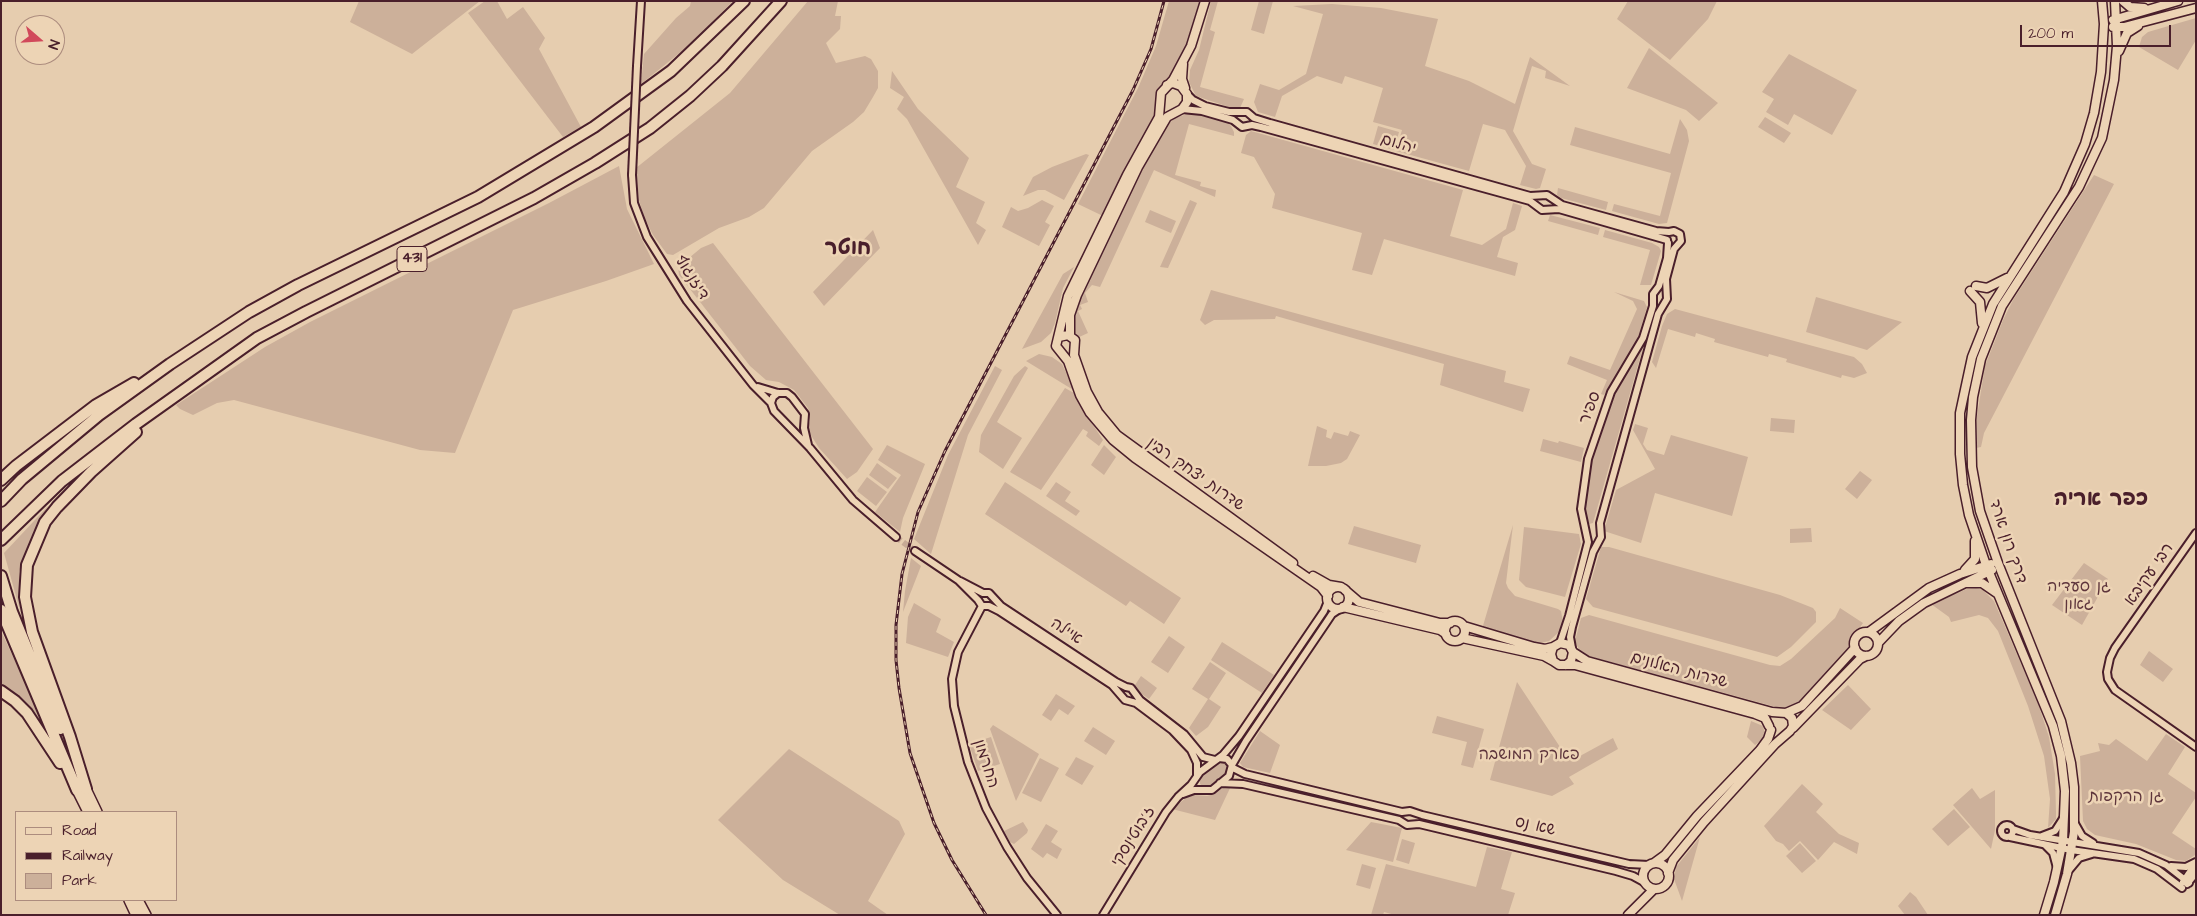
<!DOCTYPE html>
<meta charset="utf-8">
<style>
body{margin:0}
#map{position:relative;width:2197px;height:916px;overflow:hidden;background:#e6cdaf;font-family:"Architects Daughter",sans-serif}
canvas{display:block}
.frame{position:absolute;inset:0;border:2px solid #4a1f2b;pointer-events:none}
.legend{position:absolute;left:15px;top:811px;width:162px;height:90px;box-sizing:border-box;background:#edd4b5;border:1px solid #ac8c7e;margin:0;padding:6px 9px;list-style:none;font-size:15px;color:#4a1f2b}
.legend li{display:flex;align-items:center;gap:10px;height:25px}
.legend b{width:25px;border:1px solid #ac8c7e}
.north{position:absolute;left:15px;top:15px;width:50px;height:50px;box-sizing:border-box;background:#edd4b5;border:1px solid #ac8c7e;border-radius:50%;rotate:109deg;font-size:14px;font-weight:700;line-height:20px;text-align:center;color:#4a1f2b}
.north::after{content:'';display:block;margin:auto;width:18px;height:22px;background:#d1495b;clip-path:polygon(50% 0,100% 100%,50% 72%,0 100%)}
.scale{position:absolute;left:2020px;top:25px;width:151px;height:22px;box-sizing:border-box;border:2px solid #4a1f2b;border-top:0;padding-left:6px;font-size:15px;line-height:18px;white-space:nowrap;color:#4a1f2b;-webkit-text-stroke:4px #edd4b5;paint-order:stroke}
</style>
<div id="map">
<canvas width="2197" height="916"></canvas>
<div class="frame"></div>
<ul class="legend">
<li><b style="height:6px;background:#edd4b5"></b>Road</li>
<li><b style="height:6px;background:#4a1f2b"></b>Railway</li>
<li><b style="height:14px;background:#ccb09a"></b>Park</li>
</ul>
<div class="north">N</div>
<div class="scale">200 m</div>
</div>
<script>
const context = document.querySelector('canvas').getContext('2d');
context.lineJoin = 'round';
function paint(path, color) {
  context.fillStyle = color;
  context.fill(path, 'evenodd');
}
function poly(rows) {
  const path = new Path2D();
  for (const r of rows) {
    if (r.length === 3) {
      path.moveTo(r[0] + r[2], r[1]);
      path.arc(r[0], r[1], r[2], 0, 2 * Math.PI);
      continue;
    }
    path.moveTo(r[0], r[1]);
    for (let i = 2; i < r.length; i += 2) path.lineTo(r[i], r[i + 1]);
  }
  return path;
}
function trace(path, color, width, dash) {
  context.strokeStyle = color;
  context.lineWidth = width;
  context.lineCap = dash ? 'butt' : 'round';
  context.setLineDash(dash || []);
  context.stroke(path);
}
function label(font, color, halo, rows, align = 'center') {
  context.font = font + ' "Architects Daughter","Playpen Sans Hebrew",sans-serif';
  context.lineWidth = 5;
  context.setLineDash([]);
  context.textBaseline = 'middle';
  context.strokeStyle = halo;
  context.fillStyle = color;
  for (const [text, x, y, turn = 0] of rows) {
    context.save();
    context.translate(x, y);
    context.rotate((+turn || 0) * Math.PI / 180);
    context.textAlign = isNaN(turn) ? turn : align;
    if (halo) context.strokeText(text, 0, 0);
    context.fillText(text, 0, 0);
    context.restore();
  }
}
paint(poly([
 [359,1,480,1,412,54,350,22],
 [485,1,497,1,507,19,523,7,545,38,539,49,581,127,563,137,468,13],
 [691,1,733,1,692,43,641,84,644,54,676,18,690,6],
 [808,1,838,1,835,16,841,16,840,29,826,43,836,63,865,56,871,59,878,71,878,88,873,97,864,112,853,122,812,151,764,208,749,217,719,228,673,255,667,254,653,235,644,217,639,200,636,168,730,93],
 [1169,1,1201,1,1184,57,1173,76,1161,87,1156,117,1103,216,1078,204,1138,88,1156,46],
 [1211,1,1218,1,1210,30,1215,32,1200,87,1244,99,1240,108,1229,107,1196,96,1189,82,1190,70,1199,50],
 [1259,1,1273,1,1264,34,1251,30],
 [1628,1,1717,1,1708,19,1670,60,1617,19],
 [1332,4,1381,8,1438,19,1425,66,1469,81,1515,104,1530,57,1570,86,1545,78,1546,71,1532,66,1513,131,1532,164,1546,169,1540,188,1536,189,1520,185,1526,166,1505,130,1483,124,1469,171,1396,151,1402,130,1373,122,1383,88,1345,76,1342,84,1317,76,1282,96,1275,117,1258,112,1254,102,1260,84,1279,90,1306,74,1323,14,1293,6],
 [2196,18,2196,40,2178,70,2139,47,2142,37,2148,32],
 [1649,48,1718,103,1699,121,1686,110,1627,88],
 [1789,54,1857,90,1832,135,1794,114,1788,125,1766,112,1774,99,1762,92],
 [892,71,918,109,969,158,956,187,985,202,976,223,986,230,978,245,907,119,897,109,904,97,890,88],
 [1190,113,1227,122,1231,126,1234,132,1234,136,1189,124,1175,175,1201,182,1200,186,1216,190,1215,197,1154,170,1100,287,1092,285,1085,293,1088,302,1080,305,1082,309,1078,311,1088,333,1077,338,1072,334,1075,310,1091,266,1165,127,1175,118],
 [1765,117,1791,133,1784,143,1758,127],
 [1680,119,1687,130,1689,141,1667,223,1659,224,1612,211,1614,204,1660,216,1671,173,1570,145,1575,127,1670,154],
 [1378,126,1399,132,1394,150,1373,144],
 [1251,131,1463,190,1450,236,1482,245,1506,229,1513,203,1522,206,1515,230,1503,237,1497,257,1518,263,1515,276,1384,239,1372,275,1352,270,1362,233,1272,208,1275,194,1254,157,1241,153,1246,135],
 [1086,154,1089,155,1064,200,1045,190,1038,190,1023,196,1033,177,1052,167],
 [619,166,627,209,654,264,606,281,513,310,455,453,420,450,234,400,217,403,193,415,180,409,176,405,265,347,310,322,549,203],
 [2094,175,2114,184,1984,433,1981,447,1976,448,1976,422,1985,366,2003,320,2013,300],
 [1558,188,1608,202,1606,210,1561,198,1557,195],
 [1042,200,1054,206,1045,222,1050,225,1039,246,1002,227,1011,207,1018,211,1028,208],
 [1190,200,1197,203,1168,268,1160,267],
 [1150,210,1176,221,1171,233,1145,222],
 [1550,215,1600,228,1598,235,1548,221],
 [873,230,880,248,824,306,813,292],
 [1605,230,1652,243,1659,247,1661,251,1651,285,1640,285,1650,250,1603,237],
 [713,243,873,449,857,472,847,479,819,448,807,429,810,421,808,408,794,390,779,382,766,380,750,366,679,275,678,267,701,248],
 [1074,267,1063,288,1055,323,1051,333,1041,342,1022,349,1063,274],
 [1211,290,1506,371,1504,382,1530,389,1523,412,1440,385,1444,364,1276,316,1275,319,1214,320,1205,325,1200,320],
 [1614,292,1644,301,1647,307,1637,341,1604,395,1601,394,1607,380,1567,364,1570,356,1610,370,1637,309,1633,301],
 [1816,297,1902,322,1867,350,1806,332],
 [1654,309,1593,523,1589,524,1585,510,1589,466,1595,446,1612,399,1643,346],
 [1675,309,1854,357,1862,364,1867,373,1854,378,1842,375,1841,378,1786,362,1787,359,1769,354,1768,357,1714,342,1715,339,1696,333,1695,337,1668,329,1656,368,1652,362,1662,326,1667,314],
 [1039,354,1052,357,1062,364,1075,391,1026,361],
 [995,366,1002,370,968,435,931,554,914,539,948,455],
 [1025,366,1028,368,997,422,1022,438,1003,469,979,452,981,435,1014,376],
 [1065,388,1074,393,1085,413,1103,440,1099,446,1086,436,1088,432,1083,429,1041,490,1010,472],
 [1771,418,1795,420,1794,433,1770,431],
 [1635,424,1648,428,1643,444,1647,450,1664,455,1671,435,1748,457,1732,516,1655,493,1641,543,1604,531,1616,490,1655,469,1633,430],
 [1317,426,1327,430,1326,437,1331,439,1334,432,1348,436,1350,431,1360,435,1347,459,1341,463,1326,466,1308,466],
 [1543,439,1558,443,1559,441,1584,448,1581,462,1540,451],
 [887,445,925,464,903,518,900,532,875,512,901,475,878,460],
 [1104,445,1116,457,1104,475,1091,465],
 [877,463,897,478,888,489,869,475],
 [1860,471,1872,480,1857,499,1845,489],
 [867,477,887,492,876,506,857,491],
 [1005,482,1181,598,1164,624,1130,601,1126,606,985,514],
 [1056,482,1071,492,1065,501,1080,511,1076,516,1046,496],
 [48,506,34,531,19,572,21,614,4,553],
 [1513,525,1506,583,1508,588,1515,596,1558,609,1561,611,1563,622,1560,631,1549,641,1541,643,1530,642,1482,629],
 [1354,526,1421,545,1416,563,1348,544],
 [1524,527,1579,534,1581,544,1565,597,1526,587,1519,580],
 [1811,528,1812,542,1790,543,1790,529],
 [1601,547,1609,547,1780,595,1813,608,1816,612,1816,622,1791,647,1777,657,1593,607,1586,599],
 [911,558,921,566,903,612,905,591],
 [2084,563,2108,579,2082,625,2052,605],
 [1976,588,1983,590,1994,601,2038,703,2049,737,2055,774,2056,813,2056,819,2048,828,2050,799,2044,756,2028,706,1998,631,1988,618,1979,615,1951,622,1949,617,1931,604,1967,589],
 [914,603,941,619,936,632,954,642,948,657,906,643,908,617],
 [1840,608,1863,623,1854,636,1851,651,1797,706,1787,710,1581,654,1575,641,1581,618,1589,615,1770,665,1780,666,1791,659,1835,618],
 [1,631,50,736,30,707,17,694,1,683],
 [1169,636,1185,647,1168,673,1151,662],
 [1222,642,1274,675,1262,693,1211,660],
 [2149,651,2173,669,2163,682,2140,665],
 [1210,662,1226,673,1209,699,1221,707,1208,727,1196,736,1189,728,1208,699,1192,689],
 [1141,676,1157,688,1149,699,1133,688],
 [1517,682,1562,750,1580,756,1613,738,1618,749,1569,777,1574,784,1552,796,1490,780],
 [1848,685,1871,709,1851,730,1822,710],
 [1056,694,1075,706,1068,715,1059,709,1051,721,1042,715],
 [1437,716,1484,729,1473,768,1461,765,1467,742,1432,733],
 [1751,721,1763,726,1765,733,1764,738,1755,745,1747,737],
 [993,725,1039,754,1016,801,990,729],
 [1093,727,1115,741,1106,755,1084,741],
 [1260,731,1280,745,1270,773,1243,767,1240,763],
 [2166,734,2185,747,2168,774,2196,793,2196,797,2172,833,2196,849,2195,855,2186,861,2176,860,2136,844,2095,835,2087,829,2083,821,2080,756,2100,751,2098,743,2109,745,2116,739,2147,761],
 [991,737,1000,764,978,771,969,744],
 [789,749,899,821,905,834,868,901,888,915,840,915,783,880,718,820],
 [1076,757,1094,766,1082,785,1065,775],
 [1040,758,1059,768,1041,802,1022,793],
 [1224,760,1230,765,1228,774,1211,787,1205,788,1200,784,1200,776,1217,761],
 [1802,784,1823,804,1816,812,1839,834,1859,843,1857,854,1834,842,1818,860,1800,841,1789,851,1783,844,1776,841,1764,826],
 [1226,786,1231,786,1215,820,1172,809,1186,798,1194,795,1207,796,1214,794],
 [1972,788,1980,799,1995,790,1995,830,1991,849,1953,805],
 [1954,809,1970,827,1948,846,1932,829],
 [1023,822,1028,830,1027,833,1014,844,1010,842,1004,831],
 [1371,822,1402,828,1393,862,1346,850],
 [1046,824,1058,831,1051,842,1062,849,1057,859,1047,853,1043,858,1031,849],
 [1700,837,1682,901,1674,879,1676,867],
 [1402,839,1415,843,1409,864,1396,860],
 [1800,843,1816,861,1802,873,1786,856],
 [1487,847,1512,852,1501,889,1515,893,1508,915,1395,915,1384,912,1383,915,1371,915,1386,864,1476,887],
 [1362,864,1376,868,1370,889,1356,885],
 [1910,892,1916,897,1928,915,1905,915,1898,906]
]), '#ccb09a');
trace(poly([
 [896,537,915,551]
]), '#c7aa95', 6, [6, 3]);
const tertiary = poly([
 [637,66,641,1],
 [1187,94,1193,100,1205,106,1229,112,1247,112,1254,118,1270,123,1530,196,1547,195,1562,205,1656,231,1669,232,1674,231,1680,234,1681,241,1674,249,1666,279,1667,299,1658,314,1600,523,1601,537,1593,552,1572,627,1570,637,1572,648],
 [1182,109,1202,111,1233,120,1242,127,1252,125,1261,127,1530,201,1542,210,1559,209,1667,240],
 [632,175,634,203,647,237,687,301,753,385,771,403],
 [758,387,778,393,787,393,792,397,805,414,804,428,808,445],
 [778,393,773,397,771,403,774,411,810,448,853,500,896,537],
 [2196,533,2115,648,2110,658,2107,672,2108,679,2115,690,2196,747],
 [915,551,958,580,978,600,982,606,989,606,999,611,1112,685,1125,700,1136,703,1172,730,1191,750,1197,763,1197,775],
 [960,581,983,593,989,593,1001,606,1116,682,1126,687,1131,688,1140,700,1184,734,1203,757,1215,760],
 [982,606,958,652,952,679,954,706,968,762,986,808,1007,847,1027,878,1057,915],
 [1560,643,1569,616,1588,542,1581,509,1588,459,1611,392,1643,338,1653,306,1653,294,1659,286,1667,258,1668,243],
 [1232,765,1246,741,1326,623,1332,614,1341,608],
 [1233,768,1245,774,1402,812,1410,811,1422,815,1629,864,1649,865],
 [1220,783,1243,784,1399,820,1407,825,1419,824,1616,871,1633,876,1644,882],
 [1183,794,1194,790,1212,790,1229,776,1232,765,1227,759,1219,758],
 [2074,822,2082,836,2093,843],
 [2007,831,6],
 [2013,829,2030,835,2139,853,2166,865,2189,883],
 [2042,836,2055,831,2064,817],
 [2010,837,2071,850,2134,859,2157,869,2182,888],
 [2045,845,2053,853,2057,868],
 [2171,866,2186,867,2196,862],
 [2069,870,2079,858,2092,854],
 [2183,882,2196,863],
 [2187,884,2196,873],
 [1103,915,1166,812,1178,797,1191,785,1200,772,1223,755,1239,736,1324,611,1328,601]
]);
const secondary = poly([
 [1205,1,1191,46,1173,80,1161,93,1159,117,1127,175,1068,296,1056,346,1068,361,1080,395,1090,413,1113,440,1135,458,1321,587,1328,596],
 [2123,1,2130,7,2144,8],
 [2113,20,2178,1],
 [2113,27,2124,27,2196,8],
 [2119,51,2127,33,2138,26],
 [1183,64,1182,79,1185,88],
 [1976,286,1987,288,2007,278],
 [1970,291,1980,302,1982,323],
 [1070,335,1070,315,1077,295,1138,167,1167,117,1182,109,1187,102,1187,94,1181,86,1173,83,1167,85],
 [1059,337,1068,335,1075,340,1074,355,1087,392,1098,412,1117,435,1293,563],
 [1965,570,1975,559,1975,541],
 [1313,576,1329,585,1341,587],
 [1968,583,1982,583,1998,594],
 [1338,598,11],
 [1345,590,1359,602,1440,623,1450,623],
 [1343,607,1440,630,1446,634],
 [1455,631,10],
 [1464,626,1534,647,1545,649,1553,647],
 [1869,632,1929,588,1960,574,1991,564],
 [1866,644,12],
 [1462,638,1544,656,1553,661],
 [1878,643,1899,621,1924,603,1992,570],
 [1573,652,1587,661,1772,712,1786,713,1792,718,1793,726,1790,731,1775,744,1704,822,1673,860,1668,873],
 [1566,665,1571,661,1573,652,1569,645,1560,643,1553,647,1551,654,1553,661,1559,665,1575,665,1755,714,1765,718,1769,726],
 [1786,713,1802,706,1855,648],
 [1793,728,1860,659,1866,656],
 [1654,863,1665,855,1697,816,1760,750,1768,739,1771,730],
 [1656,876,13],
 [1628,915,1654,889],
 [2044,915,2054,882,2063,841,2065,791,2061,756,2053,726,1986,565,1969,515,1963,485,1960,454,1960,413,1972,357,1993,304,2064,192,2085,144,2094,113,2101,72,2104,24,2102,1],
 [2055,915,2067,874,2074,832,2074,787,2071,763,2061,721,1998,563,1980,511,1972,467,1971,420,1973,397,1981,359,2002,306,2079,187,2102,138,2114,80,2117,46,2115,1]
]);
const primary = poly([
 [86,789,97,812],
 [77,790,88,812],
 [129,900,136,915],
 [138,900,146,915]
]);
const motorway = poly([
 [1,480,16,466,96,405,134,383],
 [1,501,22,479,99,415,170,364,249,312,298,285,478,197,594,127,671,71,744,1],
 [1,540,62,481,136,424,257,338,306,312,534,198,595,163,650,128,690,96,722,66,781,1],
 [1,576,12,612,60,729],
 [1,610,77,790],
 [1,691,15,701,27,713,60,763],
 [86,789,70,737,32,632,25,597,27,565,45,522,57,507,91,472,136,432]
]);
trace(tertiary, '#4a1f2b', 10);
trace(secondary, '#4a1f2b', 11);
trace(primary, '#4a1f2b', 12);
trace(motorway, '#4a1f2b', 14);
trace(tertiary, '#edd4b5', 6);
trace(secondary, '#edd4b5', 8);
trace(primary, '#edd4b5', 9);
trace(motorway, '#edd4b5', 10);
const rail = poly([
 [986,915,952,860,934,823,910,753,899,688,896,660,896,625,902,574,918,512,945,451,1133,90,1151,49,1164,1]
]);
trace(rail, '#4a1f2b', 3);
trace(rail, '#edd4b5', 1, [4]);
const tertiaryBridge = poly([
 [632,175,637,66]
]);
trace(tertiaryBridge, '#4a1f2b', 10, []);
trace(tertiaryBridge, '#edd4b5', 6);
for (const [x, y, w] of [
 [412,259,30]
]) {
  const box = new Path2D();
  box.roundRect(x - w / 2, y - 12.5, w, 25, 4);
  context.fillStyle = '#edd4b5';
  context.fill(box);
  trace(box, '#4a1f2b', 1);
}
label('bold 15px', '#4a1f2b', null, [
 ["431",412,259]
]);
label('16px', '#4a1f2b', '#edd4b5', [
 ["יהלום",1398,145,16],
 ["דיזנגוף",691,278,57],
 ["ספיר",1591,408,-69],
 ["שדרות יצחק רבין",1195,475,35],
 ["דרך רון ארד",2007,542,71],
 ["רבי עקיבא",2150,575,-55],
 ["איילה",1066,632,34],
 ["שדרות האלונים",1679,671,15],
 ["החרמון",985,764,72],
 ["שא נס",1535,827,13],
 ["ז'בוטינסקי",1134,837,-58]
]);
label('16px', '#5e353c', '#edd4b5', [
 ["גן סעדיה",2079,588],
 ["גאון",2079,606],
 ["פארק המושבה",1529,756],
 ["גן הרקפות",2126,798]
]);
label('bold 21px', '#4a1f2b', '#edd4b5', [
 ["חוטר",848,250],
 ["כפר אריה",2101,501]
]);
</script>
